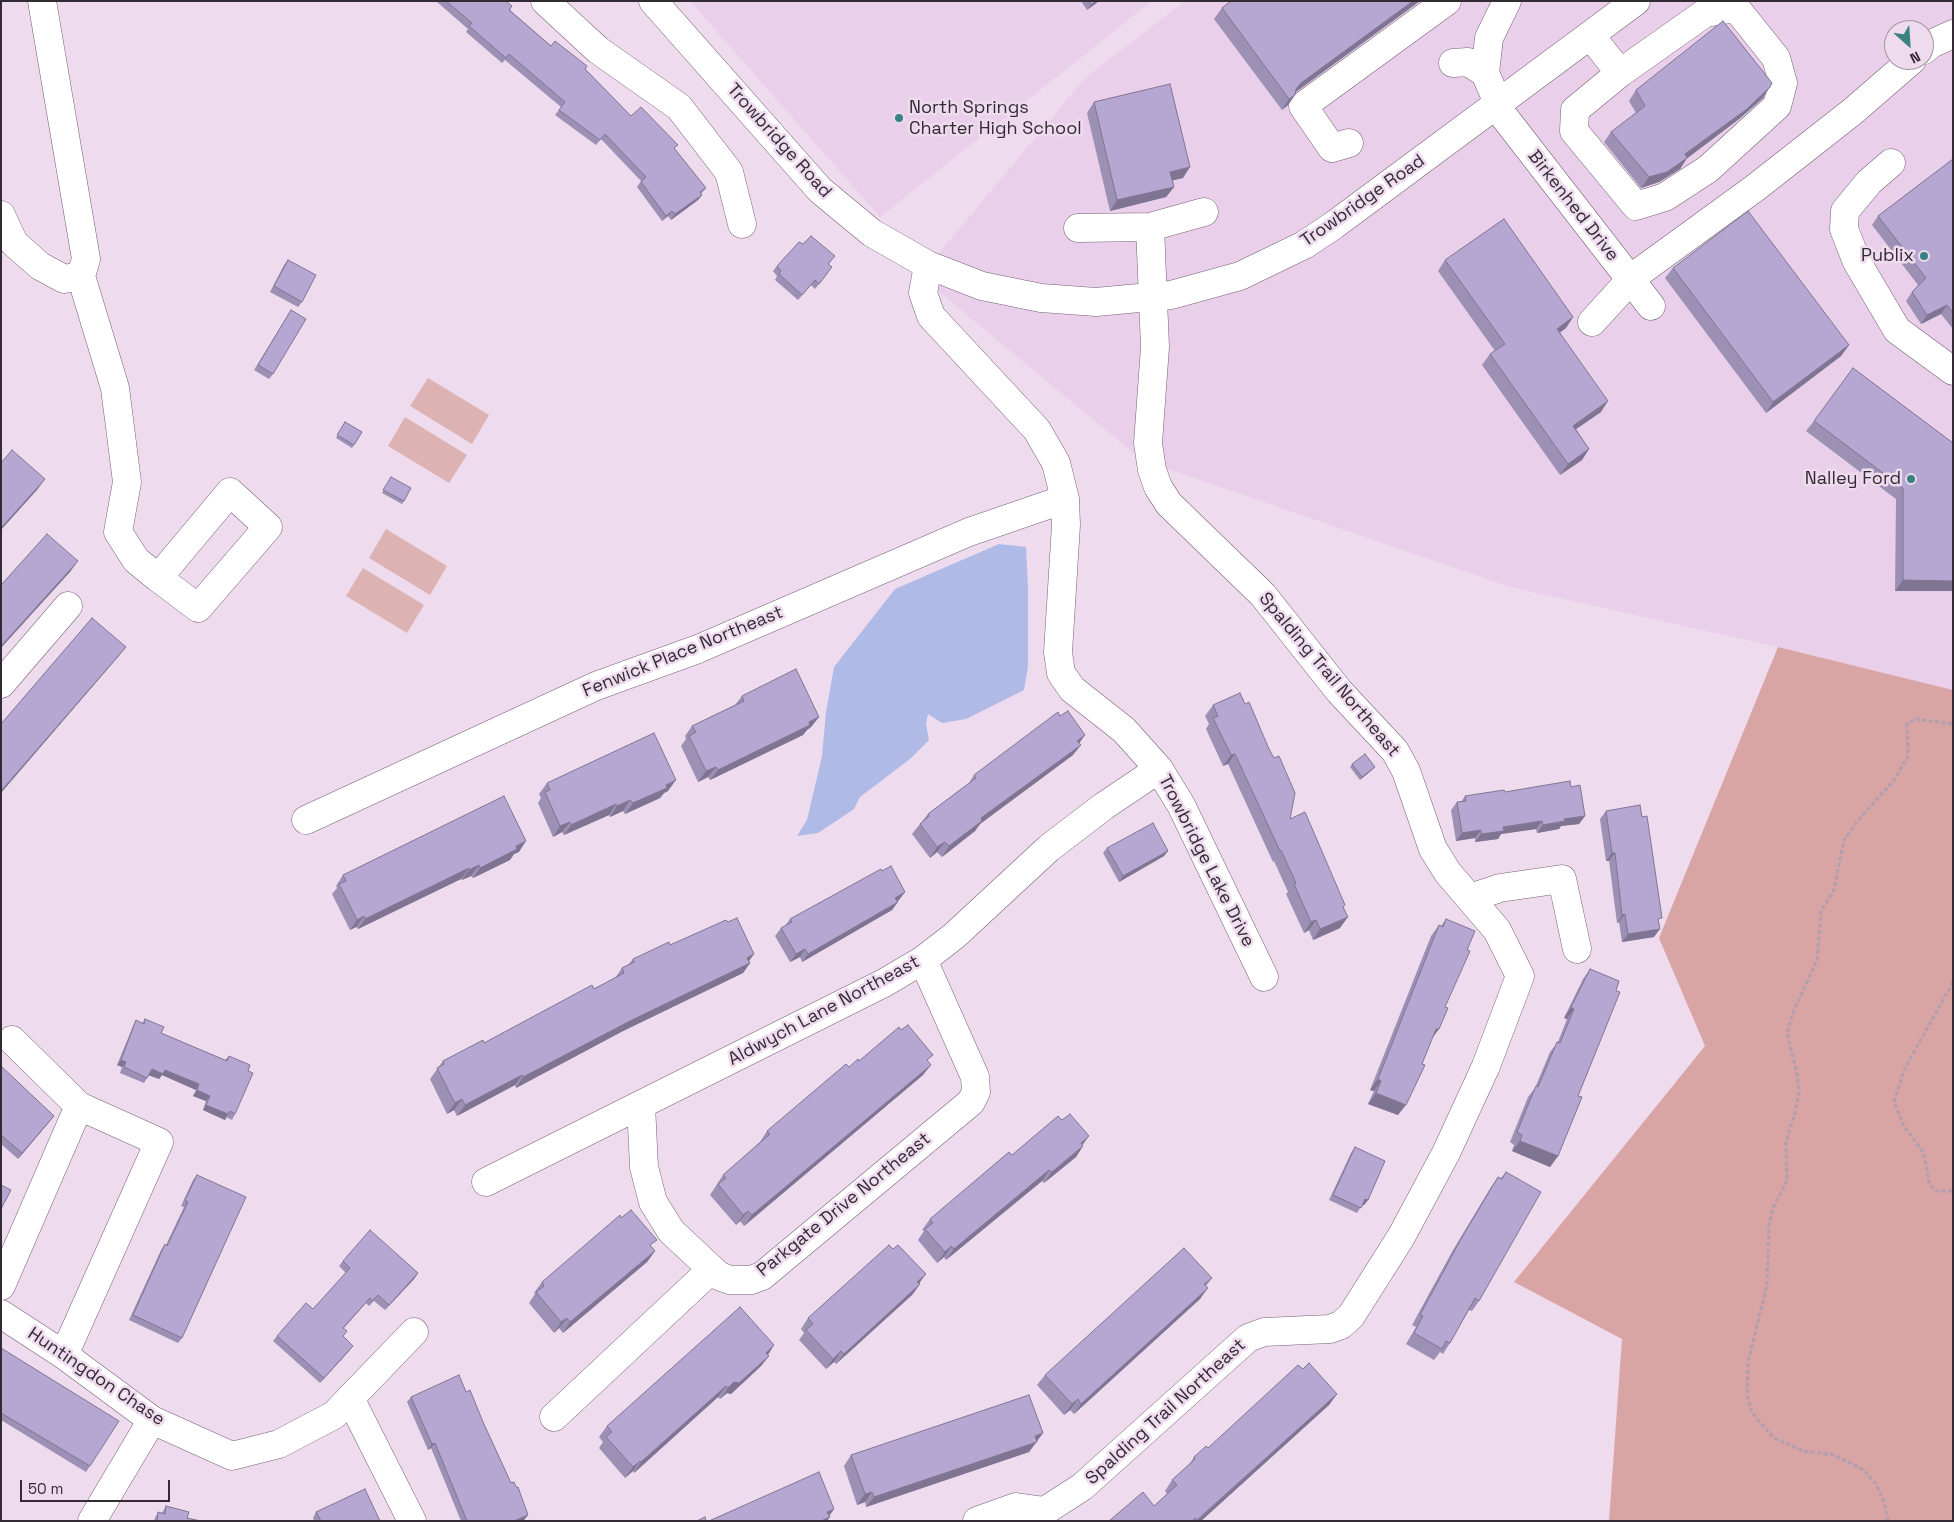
<!DOCTYPE html>
<style>
body{margin:0}
#map{position:relative;width:1954px;height:1522px;overflow:hidden;background:#eedbee;font-family:"Space Grotesk",sans-serif}
canvas{display:block}
.frame{position:absolute;inset:0;border:2px solid #332b33;pointer-events:none}
.north{position:absolute;left:1884px;top:20px;width:50px;height:50px;box-sizing:border-box;background:#eedbee;border:1px solid #a395a3;border-radius:50%;rotate:154deg;font-size:14px;font-weight:700;line-height:20px;text-align:center;color:#332b33}
.north::after{content:'';display:block;margin:auto;width:18px;height:22px;background:#398281;clip-path:polygon(50% 0,100% 100%,50% 72%,0 100%)}
.scale{position:absolute;left:20px;top:1480px;width:150px;height:22px;box-sizing:border-box;border:2px solid #332b33;border-top:0;padding-left:6px;font-size:15px;line-height:18px;white-space:nowrap;color:#332b33;-webkit-text-stroke:4px #eedbee;paint-order:stroke}
</style>
<div id="map">
<canvas width="1954" height="1522"></canvas>
<div class="frame"></div>
<div class="north">N</div>
<div class="scale">50 m</div>
</div>
<script>
const context = document.querySelector('canvas').getContext('2d');
context.lineJoin = 'round';
function paint(path, color) {
  context.fillStyle = color;
  context.fill(path, 'evenodd');
}
function poly(rows) {
  const path = new Path2D();
  for (const r of rows) {
    path.moveTo(r[0], r[1]);
    for (let i = 2; i < r.length; i += 2) path.lineTo(r[i], r[i + 1]);
  }
  return path;
}
function trace(path, color, width, dash) {
  context.strokeStyle = color;
  context.lineWidth = width;
  context.lineCap = dash ? 'butt' : 'round';
  context.setLineDash(dash || []);
  context.stroke(path);
}
function label(font, color, halo, rows, align = 'center') {
  context.font = font + ' "Space Grotesk",sans-serif';
  context.lineWidth = 5;
  context.setLineDash([]);
  context.textBaseline = 'middle';
  context.strokeStyle = halo;
  context.fillStyle = color;
  for (const [text, x, y, turn = 0] of rows) {
    context.save();
    context.translate(x, y);
    context.rotate((+turn || 0) * Math.PI / 180);
    context.textAlign = isNaN(turn) ? turn : align;
    if (halo) context.strokeText(text, 0, 0);
    context.fillText(text, 0, 0);
    context.restore();
  }
}
paint(poly([
 [690,1,1152,1,880,217],
 [1185,1,1953,1,1953,690,1778,647,1510,587,1142,460,920,276,1085,78],
 [1894,30,1924,30,1924,60,1894,60]
]), '#e9cfe9');
paint(poly([
 [428,378,489,415,472,444,410,406],
 [405,417,467,455,449,483,388,446],
 [386,529,447,566,430,595,369,558],
 [363,568,424,605,407,633,346,596]
]), '#ddb2b2');
paint(poly([
 [1778,647,1953,690,1953,1521,1609,1521,1622,1339,1514,1282,1705,1046,1659,938]
]), '#d9a4a4');
paint(poly([
 [999,544,1026,547,1028,588,1028,666,1024,690,966,719,942,723,928,714,926,724,929,740,910,759,860,797,854,809,818,833,797,836,807,820,822,756,826,712,834,667,895,589]
]), '#afbae6');
const minor = poly([
 [545,1,598,50,679,107,729,172,742,224],
 [653,1,820,190,872,233,928,265,982,286,1041,298,1096,302,1171,295,1240,276,1304,245,1334,225,1636,1],
 [1590,35,1620,73,1575,110,1574,131,1636,206,1665,197,1708,169,1777,106,1783,83,1776,58,1736,8,1705,13,1620,73],
 [1924,50,1931,44,1953,34],
 [1453,63,1468,62,1485,73],
 [1498,103,1485,73,1489,38,1507,1],
 [1495,105,1651,306],
 [1349,143,1332,148,1303,106,1447,1],
 [1891,163,1869,182,1845,211,1844,229,1857,262,1897,330,1953,371],
 [1,215,14,243,40,266,64,279,81,276,86,259,42,1],
 [1150,227,1204,212],
 [928,265,923,293,931,316,1037,430,1056,463,1065,499,1066,525,1058,652,1061,673,1072,689,1124,730,1159,769,1181,805,1264,977],
 [81,276,115,388,127,482,118,532,136,560,158,578,165,583,198,608,268,527,230,492,158,578],
 [1592,322,1634,276,1755,188,1852,112,1912,60],
 [1,684,68,606],
 [306,820,596,686,698,649,969,532,1065,499],
 [1470,898,1500,888,1562,879,1577,949],
 [12,1040,79,1106,159,1142,64,1355],
 [641,1105,644,1167,653,1202,671,1231,719,1276,730,1280,751,1280,762,1276,971,1102,976,1092,975,1077,923,960],
 [486,1182,884,983,923,960,954,936,1049,848,1104,806,1159,769],
 [1,1286,79,1106],
 [1,1314,64,1355,152,1420,232,1456,279,1444,334,1415,414,1332],
 [350,1398,412,1521],
 [554,1417,711,1270],
 [92,1521,152,1420],
 [977,1521,1016,1507,1045,1511],
 [1029,1521,1082,1487,1248,1338,1264,1332,1330,1329,1341,1325,1351,1316,1401,1237,1446,1153,1486,1066,1520,976,1497,930,1448,873,1433,849,1406,771,1395,751,1339,691,1263,595,1169,504,1158,487,1152,470,1148,443,1155,347,1150,227,1078,228]
]);
trace(minor, '#746274', 29);
trace(poly([
 [1953,982,1904,1070,1894,1102,1904,1126,1924,1153,1929,1183,1936,1191,1953,1191],
 [1888,1521,1884,1502,1876,1484,1864,1470,1834,1455,1803,1451,1774,1438,1752,1413,1747,1395,1748,1362,1767,1285,1769,1225,1773,1208,1787,1181,1786,1142,1795,1113,1799,1092,1797,1073,1787,1034,1792,1015,1817,960,1821,911,1834,890,1844,840,1860,818,1895,779,1908,756,1907,724,1916,719,1953,724]
]), '#af9faf', 3, [4, 2.5]);
trace(minor, '#fff', 28);
paint(poly([
 [436,1,506,1,512,6,510,10,551,46,585,69,631,116,675,149,706,188,701,194,702,195,698,200,671,220,668,216,662,221,637,187,641,181,601,139,596,145,555,115,561,107,505,60,502,63,466,32,468,29],
 [1081,1,1099,1,1087,10],
 [1231,1,1420,1,1296,92,1295,95,1288,105,1282,110,1214,19,1222,8],
 [1636,90,1763,98,1739,119,1687,158,1680,169,1659,182,1641,188,1604,142,1611,132,1636,113,1629,101],
 [1094,102,1183,178,1172,180,1174,187,1166,197,1110,211,1087,113],
 [1953,159,1953,329,1941,314,1921,324,1906,301,1912,292,1918,285,1872,225,1878,216],
 [288,260,302,302,298,307,270,292,284,265],
 [1445,260,1573,317,1566,328,1560,332,1601,412,1576,429,1589,449,1582,460,1560,475,1482,365,1490,354,1495,351,1438,271],
 [831,261,829,264,828,273,815,289,811,285,798,300,775,280,777,276,773,271,777,266],
 [1673,268,1849,345,1841,356,1766,413,1665,278],
 [291,310,273,374,269,379,254,370],
 [1814,421,1953,443,1953,591,1895,591,1896,499,1806,431],
 [345,422,362,432,352,448,336,438],
 [391,477,404,501,402,504,382,493],
 [742,696,819,717,811,727,807,730,803,735,710,780,708,777,698,782,681,746,686,739,685,736,692,726,735,705],
 [1213,705,1290,819,1343,907,1340,928,1313,940,1309,930,1304,933,1286,894,1288,892,1274,861,1273,862,1228,764,1223,766,1206,729,1209,724,1205,716],
 [1080,743,1073,755,980,824,975,831,942,857,937,852,930,858,912,834,928,814,969,783,974,775],
 [1352,764,1373,769,1360,780,1350,767],
 [547,783,668,791,664,793,660,798,625,814,623,811,610,817,609,815,564,835,562,832,553,837,538,803,541,798,539,794],
 [1571,787,1585,816,1579,824,1561,826,1559,829,1537,833,1536,829,1501,834,1498,839,1475,842,1475,838,1456,841,1451,810,1457,802,1461,802,1465,796,1505,792],
 [1606,811,1659,923,1654,937,1622,942,1619,922,1617,923,1609,861,1606,861,1600,819],
 [1107,848,1168,851,1164,856,1119,882,1103,853],
 [519,852,514,854,510,860,473,878,471,876,462,880,461,879,358,929,356,927,350,930,332,894,337,888,336,886,343,875],
 [899,900,898,901,892,910,802,962,800,957,790,962,775,936,781,928,785,926,790,919],
 [1446,919,1445,1007,1398,1115,1368,1104,1374,1091,1370,1090,1431,936,1439,925,1441,926],
 [670,945,749,961,750,963,743,973,623,1031,516,1088,515,1085,457,1116,454,1110,447,1114,430,1079,443,1061,484,1043,615,978,622,968,628,965,633,959],
 [1590,969,1578,1096,1558,1156,1550,1167,1512,1151,1514,1145,1510,1142,1528,1097,1535,1088,1550,1052,1558,1042,1567,1019,1564,1018,1583,979],
 [145,1019,161,1033,225,1060,229,1056,248,1071,235,1114,232,1120,226,1117,225,1120,203,1110,206,1101,193,1096,196,1090,162,1075,159,1079,149,1075,144,1083,120,1073,122,1067,117,1065,133,1026,136,1020,142,1023],
 [859,1061,928,1062,923,1075,744,1226,740,1221,736,1225,710,1195,723,1175,760,1142,767,1131,849,1067],
 [1,1066,50,1121,18,1159,1,1144],
 [1083,1145,1083,1146,1076,1157,1044,1183,1042,1181,946,1260,944,1257,937,1263,918,1240,924,1231,922,1230,930,1219,1012,1155],
 [1355,1147,1368,1200,1364,1205,1362,1205,1357,1213,1329,1200,1351,1153],
 [1506,1172,1479,1301,1472,1311,1469,1310,1450,1343,1443,1354,1440,1352,1434,1360,1406,1344,1416,1327,1412,1325,1453,1250,1491,1187,1498,1177,1501,1178],
 [197,1175,182,1338,178,1343,129,1320,161,1250,165,1244,166,1245,184,1207,181,1206,193,1180],
 [621,1218,655,1251,647,1262,563,1333,559,1328,554,1333,529,1303,535,1294,534,1293,542,1282],
 [343,1261,418,1273,414,1279,385,1310,374,1301,369,1306,366,1303,344,1328,343,1337,349,1351,320,1383,273,1341,277,1336,313,1309,346,1273,339,1266],
 [1212,1278,1206,1286,1200,1299,1074,1414,1070,1410,1064,1415,1037,1385,1045,1375],
 [919,1284,920,1284,912,1295,836,1364,834,1362,826,1369,799,1340,804,1333,801,1329,808,1318],
 [774,1345,768,1355,769,1356,761,1366,731,1394,727,1393,720,1399,718,1397,634,1473,633,1471,625,1478,599,1448,603,1442,599,1437,607,1426],
 [1,1348,90,1466,86,1472,1,1420],
 [1303,1369,1337,1394,1329,1405,1201,1521,1109,1521,1154,1506,1167,1494,1165,1491,1172,1480,1189,1465,1194,1457,1208,1448],
 [466,1392,483,1422,511,1483,528,1515,524,1520,522,1521,461,1521,431,1448,428,1450,407,1402,411,1397],
 [1043,1433,1029,1452,866,1507,865,1502,857,1505,844,1466,851,1455],
 [166,1506,187,1518,201,1521,154,1521,155,1518,158,1512,162,1513],
 [316,1512,380,1521,314,1521,313,1518]
]), '#9c90b5');
paint(poly([
 [1096,1,1099,1,1087,10,1091,5],
 [1413,1,1420,1,1294,93,1301,83],
 [1770,87,1763,98,1739,119,1685,160,1687,158,1680,169,1659,182,1641,188,1649,177,1685,154],
 [1295,95,1288,105,1282,110,1289,99],
 [1190,167,1183,178,1162,183,1170,172],
 [1174,187,1166,197,1110,211,1117,200],
 [702,195,698,200,671,220,675,214],
 [672,211,668,216,662,221,666,216],
 [1947,305,1941,314,1921,324,1927,315],
 [1573,317,1566,328,1550,340,1557,329],
 [1849,345,1841,356,1766,413,1773,402],
 [1608,401,1601,412,1566,436,1573,426],
 [1589,449,1582,460,1560,475,1568,464],
 [45,479,37,490,1,530,1,528],
 [78,561,70,572,1,648,1,646],
 [1903,580,1953,581,1953,591,1895,591],
 [126,647,118,657,1,793,1,791],
 [819,717,811,727,807,730,803,735,710,780,718,770],
 [1085,735,1078,745,1077,741],
 [1081,745,1073,755,980,824,975,831,942,857,949,846,981,818],
 [1235,754,1228,764,1223,766,1231,755],
 [716,767,708,777,698,782,706,771],
 [1375,767,1373,769,1360,780,1362,777],
 [676,780,668,791,664,793,660,798,625,814,633,803,666,785],
 [630,800,623,811,610,817,617,806],
 [616,804,609,815,564,835,571,825],
 [1585,816,1579,824,1561,826,1559,829,1537,833,1543,825,1564,819],
 [1542,821,1536,829,1501,834,1498,839,1475,842,1481,834,1503,827],
 [570,822,562,832,553,837,560,826],
 [1481,830,1475,838,1456,841,1462,833],
 [526,841,519,852,514,854,510,860,473,878,480,868,516,846],
 [945,842,937,852,930,858,937,847],
 [1168,851,1164,856,1119,882,1123,876],
 [1612,853,1615,853,1609,861,1606,861],
 [479,865,471,876,462,880,469,870],
 [469,868,461,879,358,929,365,919],
 [905,892,899,900,890,906,895,898],
 [898,902,892,910,802,962,808,954],
 [1625,914,1619,922,1617,923,1622,915],
 [364,916,356,927,350,930,357,920],
 [1348,917,1340,928,1313,940,1320,929],
 [1316,920,1309,930,1304,933,1311,922],
 [1660,929,1654,937,1622,942,1628,934],
 [805,949,800,957,790,962,796,954],
 [754,954,747,964,750,963,743,973,623,1031,516,1088,523,1077],
 [1571,1007,1574,1009,1567,1019,1564,1018],
 [1436,1029,1439,1029,1431,1040],
 [121,1060,126,1062,122,1067,117,1065],
 [931,1065,923,1075,744,1226,752,1215],
 [152,1069,165,1070,199,1084,196,1090,162,1075,159,1079,148,1075],
 [522,1075,515,1085,457,1116,465,1105],
 [1378,1079,1381,1081,1374,1091,1370,1090],
 [197,1090,210,1096,206,1101,193,1096],
 [1376,1093,1406,1105,1398,1115,1368,1104],
 [462,1099,454,1110,447,1114,455,1103],
 [206,1105,228,1114,225,1120,203,1110],
 [54,1116,50,1121,18,1159,22,1153],
 [1089,1136,1081,1147,1081,1143],
 [1520,1141,1558,1156,1550,1167,1512,1151],
 [1083,1146,1076,1157,1044,1183,1052,1172],
 [1049,1170,1042,1181,946,1260,954,1249],
 [1365,1199,1368,1200,1364,1205,1361,1204],
 [748,1211,740,1221,736,1225,743,1215],
 [951,1246,944,1257,937,1263,945,1252],
 [655,1251,647,1262,563,1333,570,1322],
 [418,1273,414,1279,385,1310,389,1305],
 [926,1274,918,1285,917,1282],
 [920,1284,912,1295,836,1364,844,1354],
 [1208,1288,1200,1299,1074,1414,1081,1404],
 [567,1318,559,1328,554,1333,561,1322],
 [774,1345,767,1356,766,1353],
 [353,1346,349,1351,320,1383,324,1378],
 [841,1351,834,1362,826,1369,833,1359],
 [769,1356,761,1366,731,1394,727,1393,720,1399,728,1388,734,1382],
 [726,1386,718,1397,634,1473,641,1462],
 [1337,1394,1329,1405,1201,1521,1197,1521],
 [1078,1399,1070,1410,1064,1415,1072,1404],
 [1043,1433,1029,1452,866,1507,874,1497],
 [435,1443,431,1448,428,1450,432,1444],
 [640,1461,633,1471,625,1478,633,1467],
 [872,1492,865,1502,857,1505,865,1494],
 [834,1509,828,1518,830,1517,827,1521,821,1521,827,1512],
 [528,1515,524,1520,514,1521]
]), '#7f7593');
const building = poly([
 [446,1,506,1,512,6,509,10,551,46,555,41,587,66,585,69,631,116,641,107,678,145,674,148,706,188,700,192,702,195,675,214,672,211,666,216,641,182,646,177,605,134,600,140,559,110,565,102,509,54,506,58,469,26,472,23,446,1],
 [1089,1,1096,1,1091,5,1089,1],
 [1231,1,1413,1,1301,83,1296,89,1295,95,1289,99,1222,8,1231,1],
 [1723,21,1772,83,1770,87,1747,109,1685,154,1687,158,1667,172,1649,177,1611,132,1645,106,1636,90,1723,21],
 [1170,84,1190,167,1170,172,1174,187,1117,200,1094,102,1170,84],
 [1953,159,1953,313,1947,305,1927,315,1912,292,1926,278,1878,216,1953,159],
 [1748,211,1849,345,1773,402,1673,268,1748,211],
 [1504,219,1573,317,1557,329,1608,401,1573,426,1589,449,1568,464,1490,354,1505,344,1445,260,1504,219],
 [811,236,835,256,828,264,832,267,819,284,815,280,802,295,779,274,781,271,777,266,799,242,803,244,811,236],
 [288,260,316,275,302,302,274,286,288,260],
 [291,310,306,319,273,374,258,365,291,310],
 [1853,368,1953,443,1953,581,1903,580,1903,488,1814,421,1853,368],
 [345,422,362,432,354,445,337,435,345,422],
 [12,450,45,479,1,528,1,463,12,450],
 [391,477,411,488,404,501,383,490,391,477],
 [47,534,78,561,1,646,1,585,47,534],
 [92,618,126,647,1,791,1,724,92,618],
 [796,669,819,717,809,722,810,725,718,770,716,767,706,771,689,736,696,732,692,726,744,701,742,696,796,669],
 [1240,693,1245,704,1249,702,1269,749,1274,758,1279,756,1295,793,1290,819,1305,812,1345,905,1343,907,1348,917,1320,929,1316,920,1311,922,1294,884,1296,883,1281,850,1280,851,1235,754,1231,755,1213,718,1218,716,1213,705,1240,693],
 [1068,711,1085,735,1077,741,1081,745,981,818,982,821,949,846,945,842,937,847,920,824,929,816,928,814,976,778,974,775,1058,712,1060,716,1068,711],
 [654,733,676,780,666,785,667,788,633,803,630,800,617,806,616,804,571,825,570,822,560,826,545,792,550,790,547,783,654,733],
 [1365,754,1375,767,1362,777,1352,764,1365,754],
 [1570,781,1571,787,1580,785,1585,816,1564,819,1565,821,1543,825,1542,821,1503,827,1504,831,1481,834,1481,830,1462,833,1457,802,1466,801,1465,796,1504,790,1505,792,1570,781],
 [504,796,526,841,516,846,517,849,480,868,479,865,469,870,469,868,365,919,364,916,357,920,339,884,346,881,343,875,504,796],
 [1640,805,1642,817,1647,816,1662,918,1658,919,1660,929,1628,934,1625,914,1622,915,1615,853,1612,853,1606,811,1640,805],
 [1153,823,1168,851,1123,876,1107,848,1153,823],
 [891,866,905,892,895,898,898,902,808,954,805,949,796,954,781,928,792,922,790,919,881,869,882,871,891,866],
 [737,918,754,954,747,958,750,963,630,1021,523,1077,522,1075,465,1105,462,1099,455,1103,437,1068,444,1064,443,1061,483,1040,484,1043,592,985,594,989,624,973,622,968,634,962,633,959,669,942,670,945,726,920,728,922,737,918],
 [1446,919,1475,931,1467,950,1470,951,1445,1007,1448,1008,1439,1029,1436,1029,1422,1064,1425,1065,1406,1105,1376,1093,1381,1081,1378,1079,1439,925,1443,927,1446,919],
 [1590,969,1619,981,1616,991,1620,992,1578,1096,1582,1097,1558,1156,1520,1141,1522,1135,1517,1132,1536,1086,1538,1087,1557,1042,1560,1043,1574,1009,1571,1007,1590,969],
 [145,1019,164,1027,161,1033,227,1061,229,1056,250,1065,248,1071,253,1073,235,1114,230,1111,228,1114,206,1105,210,1096,197,1090,199,1084,165,1070,163,1074,152,1069,147,1078,124,1067,126,1062,121,1060,136,1020,144,1024,145,1019],
 [908,1025,933,1055,927,1060,931,1065,752,1215,748,1211,743,1215,718,1184,726,1178,723,1175,770,1134,767,1131,846,1064,849,1067,858,1059,859,1061,899,1027,901,1030,908,1025],
 [1,1066,54,1116,22,1153,1,1135,1,1066],
 [1070,1114,1089,1136,1081,1143,1083,1146,1052,1172,1049,1170,954,1249,951,1246,945,1252,925,1229,933,1223,930,1219,1009,1152,1012,1155,1058,1116,1062,1120,1070,1114],
 [1355,1147,1385,1161,1368,1200,1365,1199,1361,1208,1333,1195,1355,1147],
 [1506,1172,1541,1192,1479,1301,1475,1298,1450,1343,1446,1341,1442,1349,1414,1333,1423,1316,1420,1315,1461,1239,1498,1177,1502,1179,1506,1172],
 [197,1175,246,1197,182,1338,133,1315,165,1244,167,1246,188,1202,185,1200,197,1175],
 [1,1185,11,1190,1,1209,1,1185],
 [631,1210,657,1240,650,1245,655,1251,570,1322,567,1318,561,1322,536,1292,544,1286,542,1282,620,1215,621,1218,631,1210],
 [370,1230,418,1273,389,1305,378,1295,372,1301,370,1298,343,1328,347,1331,343,1336,353,1346,324,1378,277,1336,306,1303,313,1309,350,1268,343,1261,370,1230],
 [889,1245,893,1249,898,1245,926,1274,917,1282,920,1284,844,1354,841,1351,833,1359,806,1330,813,1324,808,1318,889,1245],
 [1184,1248,1212,1278,1204,1284,1208,1288,1081,1404,1078,1399,1072,1404,1045,1375,1184,1248],
 [740,1307,774,1345,766,1353,769,1356,739,1383,734,1382,728,1388,726,1386,641,1462,640,1461,633,1467,606,1437,612,1432,607,1426,740,1307],
 [1,1348,119,1421,90,1466,1,1413,1,1348],
 [1309,1363,1337,1394,1197,1520,1195,1518,1192,1521,1109,1521,1143,1492,1154,1506,1177,1485,1172,1480,1195,1459,1194,1457,1206,1446,1208,1448,1298,1365,1303,1369,1309,1363],
 [459,1375,466,1392,470,1390,483,1422,511,1483,514,1482,516,1487,518,1487,528,1515,514,1521,467,1521,435,1443,432,1444,411,1397,459,1375],
 [1029,1395,1043,1433,1035,1436,1037,1442,874,1497,872,1492,865,1494,851,1455,1029,1395],
 [819,1472,834,1509,827,1512,830,1517,821,1521,709,1521,819,1472],
 [365,1489,380,1521,321,1521,316,1512,365,1489],
 [166,1506,189,1512,187,1518,201,1521,157,1521,158,1512,165,1514,166,1506],
 [705,1517,706,1521,697,1521,705,1517]
]);
paint(building, '#b5a7d2');
trace(building, '#7f7593', 1);
for (const [x, y, r, color] of [
 [899,118,5,"#398281"],
 [1924,256,5,"#398281"],
 [1911,479,5,"#398281"]
]) {
  const dot = new Path2D();
  dot.arc(x, y, r, 0, 2 * Math.PI);
  context.fillStyle = color;
  context.fill(dot);
  trace(dot, '#eedbee', 2);
}
label('18px', '#332b33', '#eedbee', [
 ["North Springs",909,108,"left"],
 ["Charter High School",909,129,"left"],
 ["Publix",1914,256],
 ["Nalley Ford",1901,479]
], 'right');
label('18px', '#332b33', '#eedbee', [
 ["Trowbridge Road",779,141,48],
 ["Trowbridge Road",1363,201,-35],
 ["Birkenhed Drive",1573,206,52],
 ["Fenwick Place Northeast",683,652,-22],
 ["Spalding Trail Northeast",1329,675,50],
 ["Trowbridge Lake Drive",1206,861,63],
 ["Aldwych Lane Northeast",824,1011,-28],
 ["Parkgate Drive Northeast",844,1205,-39],
 ["Huntingdon Chase",96,1377,34],
 ["Spalding Trail Northeast",1166,1412,-42]
]);
</script>
